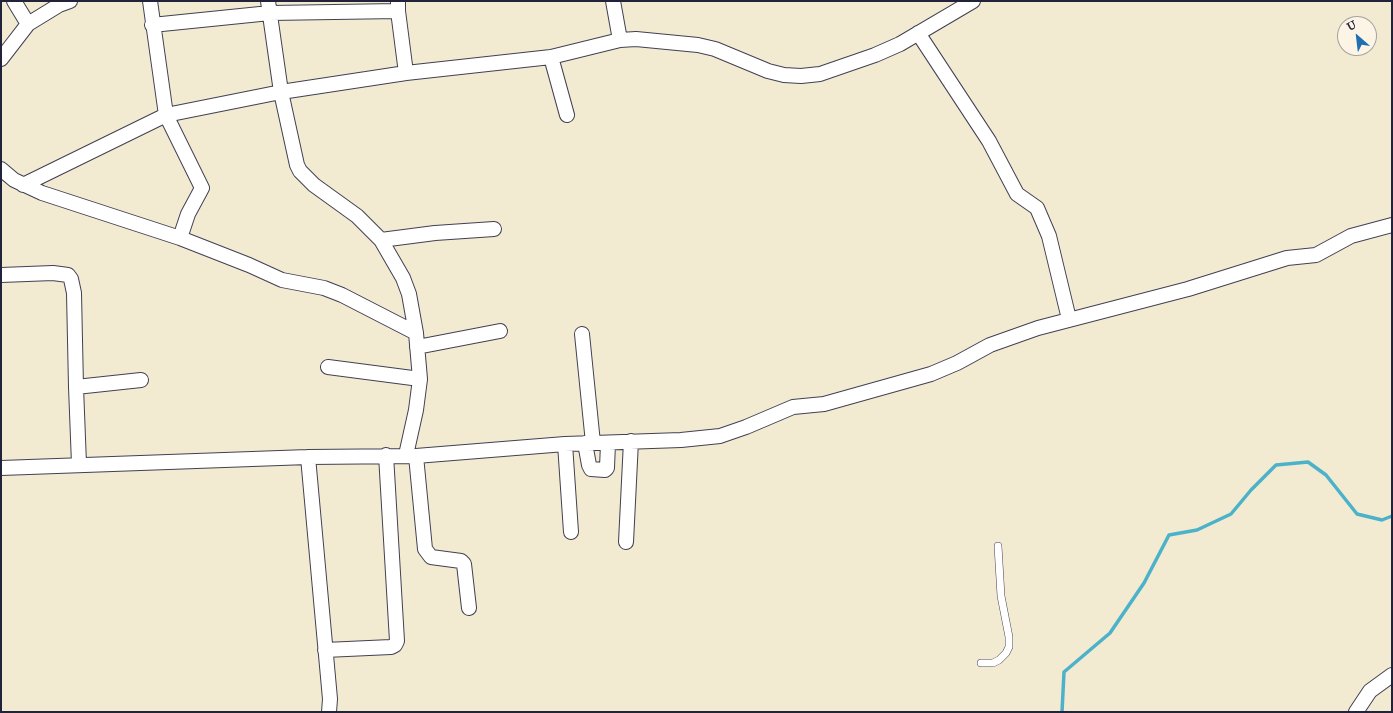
<!DOCTYPE html>
<style>
body{margin:0}
#map{position:relative;width:1393px;height:713px;overflow:hidden;background:#f2ebd2;font-family:"IM FELL Great Primer",serif}
canvas{display:block}
.frame{position:absolute;inset:0;border:2px solid #22223b;pointer-events:none}
.north{position:absolute;left:1337px;top:16px;width:40px;height:40px;box-sizing:border-box;background:#fcf5e5;border:1px solid #a5a1a1;border-radius:50%;rotate:332deg;font-size:11px;font-weight:700;line-height:16px;text-align:center;color:#22223b}
.north::after{content:'';display:block;margin:auto;width:14px;height:18px;background:#1f6fb2;clip-path:polygon(50% 0,100% 100%,50% 72%,0 100%)}
</style>
<div id="map">
<canvas width="1393" height="713"></canvas>
<div class="frame"></div>
<div class="north">U</div>
</div>
<script>
const context = document.querySelector('canvas').getContext('2d');
context.lineJoin = 'round';
function poly(rows) {
  const path = new Path2D();
  for (const r of rows) {
    path.moveTo(r[0], r[1]);
    for (let i = 2; i < r.length; i += 2) path.lineTo(r[i], r[i + 1]);
  }
  return path;
}
function trace(path, color, width, dash) {
  context.strokeStyle = color;
  context.lineWidth = width;
  context.lineCap = dash ? 'butt' : 'round';
  context.setLineDash(dash || []);
  context.stroke(path);
}
trace(poly([
 [1062,712,1064,672,1110,633,1144,583,1169,535,1197,530,1231,514,1251,490,1276,465,1308,462,1326,475,1357,514,1382,520,1392,516]
]), '#4bb2ca', 3.5);
const service = poly([
 [981,663,993,663,999,660,1006,653,1009,647,1009,637,1001,596,998,546]
]);
const minor = poly([
 [14,1,28,24],
 [150,1,166,115,202,188,188,214,180,238],
 [268,1,281,92,297,165,300,171,314,185,357,216,381,240,403,278,409,294,416,333,420,379,416,410,406,455],
 [613,1,620,40,636,39,698,45,715,49,768,71,784,75,801,76,820,74,875,55,900,44,973,1],
 [398,11,406,73],
 [152,25,270,13,398,11,398,1],
 [918,33,989,141,1017,194,1037,208,1049,236,1069,319],
 [551,57,567,115],
 [1,59,28,24,59,5,70,1],
 [1,169,14,180,42,193,180,238,249,265,282,280,324,288,342,295,416,333],
 [23,185,166,115,281,92,406,73,551,57,620,40],
 [381,240,435,233,494,229],
 [1,275,53,273,68,275,71,279,74,293,76,387],
 [582,334,593,443],
 [417,347,500,331],
 [328,367,420,379],
 [585,443,589,465,591,469,605,470,607,468,608,443],
 [565,444,571,532],
 [416,456,425,549,431,557,461,561,464,564,469,608],
 [308,457,330,699,329,712],
 [79,464,76,387,141,380],
 [1,468,308,457,416,456,565,444,681,440,720,436,746,427,793,407,824,404,931,374,957,363,990,345,1038,328,1188,289,1287,258,1316,255,1351,236,1392,225],
 [626,542,631,441],
 [325,650,391,647,395,645,397,641,386,455],
 [1356,712,1370,691,1392,675]
]);
trace(service, '#414052', 8);
trace(minor, '#414052', 16);
trace(service, '#fff', 7);
trace(minor, '#fff', 14);
</script>
